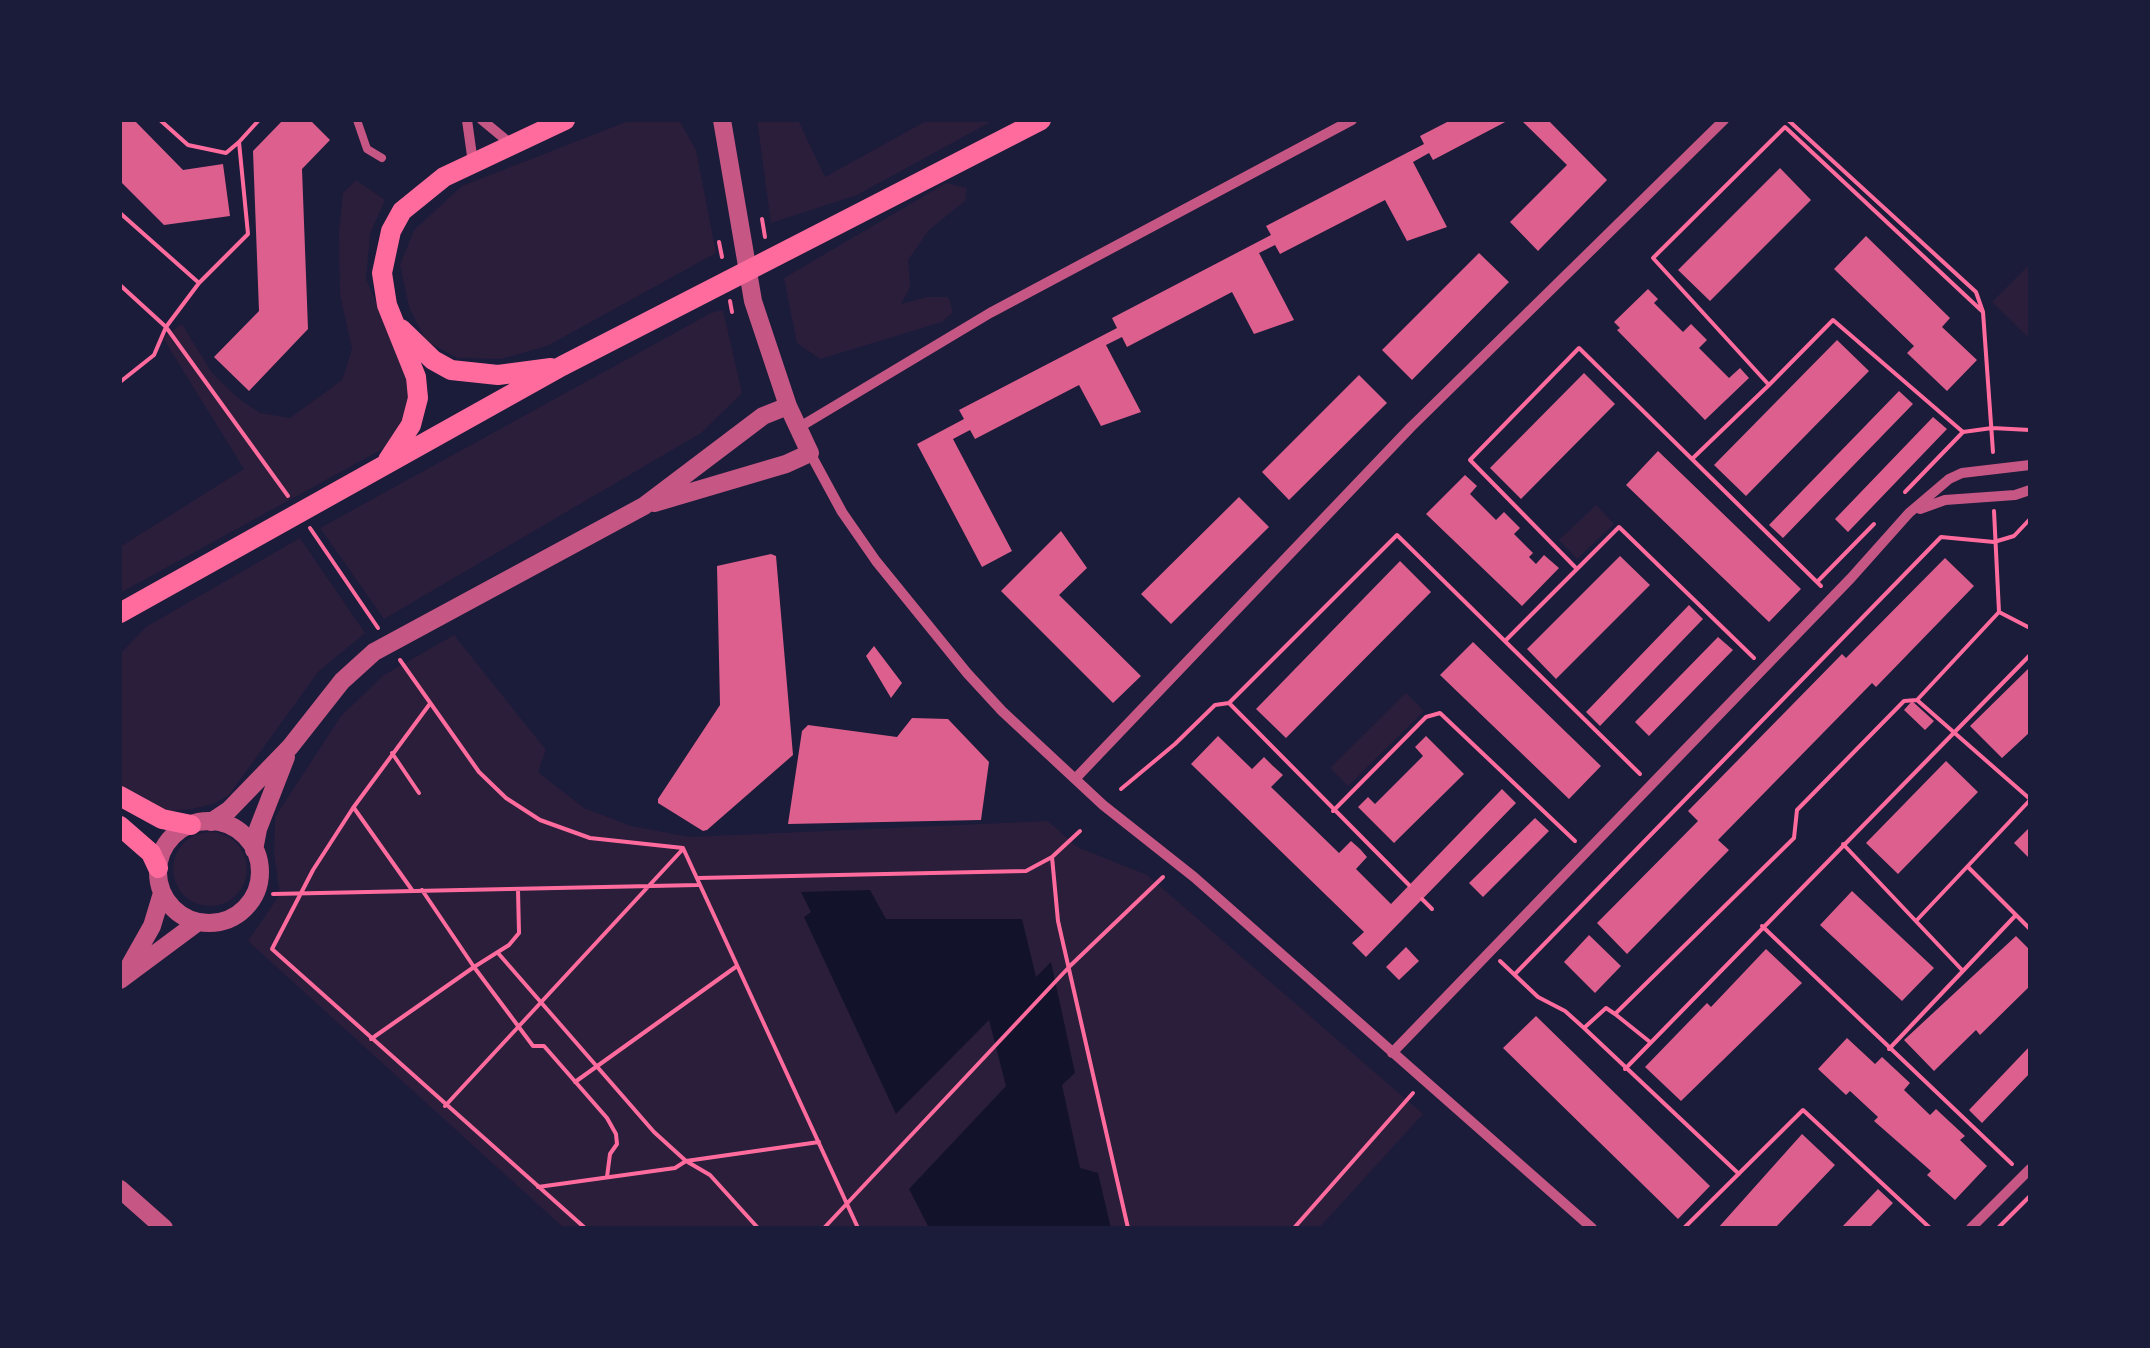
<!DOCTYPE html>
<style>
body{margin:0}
#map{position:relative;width:2150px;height:1348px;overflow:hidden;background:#1b1b3a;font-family:Ubuntu,sans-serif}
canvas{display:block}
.frame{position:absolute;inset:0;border:122px solid #1b1b3a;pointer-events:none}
</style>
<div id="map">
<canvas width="2150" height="1348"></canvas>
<div class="frame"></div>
</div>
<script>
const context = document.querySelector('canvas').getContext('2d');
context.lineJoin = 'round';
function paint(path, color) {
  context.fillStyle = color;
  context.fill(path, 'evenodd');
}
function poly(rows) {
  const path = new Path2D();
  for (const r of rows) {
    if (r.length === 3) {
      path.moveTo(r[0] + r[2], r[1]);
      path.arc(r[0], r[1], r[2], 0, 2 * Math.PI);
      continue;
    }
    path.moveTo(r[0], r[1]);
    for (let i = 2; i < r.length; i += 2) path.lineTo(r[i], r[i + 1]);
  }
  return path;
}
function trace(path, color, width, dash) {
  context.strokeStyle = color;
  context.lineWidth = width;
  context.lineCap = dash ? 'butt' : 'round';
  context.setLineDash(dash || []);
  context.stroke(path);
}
paint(poly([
 [631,120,679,120,696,150,716,253,547,346,501,359,458,358,426,341,409,307,400,265,414,230,462,186],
 [757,120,798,120,825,177,928,120,994,120,857,195,771,223],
 [356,180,385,200,370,234,366,279,408,375,410,409,386,447,120,593,120,547,244,469,163,338,182,324,212,373,238,398,260,413,290,418,342,380,352,349,340,294,339,232,343,193],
 [946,183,967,188,965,201,929,230,908,260,910,287,901,304,927,297,948,297,953,312,942,322,820,359,797,343,784,278],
 [2030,264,2030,339,1992,302],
 [723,310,742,393,701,433,384,619,320,528,711,313],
 [1596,505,1614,524,1577,559,1559,540],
 [300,538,365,633,318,672,229,795,213,804,192,809,167,811,143,804,120,784,120,654,146,627],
 [454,635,546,750,538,772,584,808,631,826,690,837,1048,821,1077,847,1147,875,1423,1114,1319,1228,564,1228,248,941,280,894,274,855,275,817,341,716,384,675],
 [1406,693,1424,711,1348,786,1330,768],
 [210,869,37]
]), '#2a1e3b');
paint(poly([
 [870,890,886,919,1022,919,1036,977,1051,962,1075,1073,1062,1085,1080,1168,1098,1173,1111,1228,929,1228,909,1189,1006,1086,989,1020,896,1114,804,917,811,912,801,892]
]), '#12122b');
paint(poly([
 [120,120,134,120,183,170,223,164,230,216,164,225,120,181],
 [283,120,310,120,330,140,302,169,308,329,249,391,214,357,259,311,253,151],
 [1451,120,1509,120,1433,160,1429,153,1413,162,1447,227,1407,241,1385,200,1280,254,1275,245,1259,253,1294,320,1254,334,1232,292,1127,347,1122,337,1106,345,1141,412,1101,426,1079,385,975,439,970,430,953,439,1012,551,982,567,917,444,964,419,959,410,1117,328,1112,318,1271,235,1266,226,1424,144,1420,136],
 [1521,120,1548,120,1607,180,1538,251,1510,222,1567,165],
 [1780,168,1811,200,1710,301,1678,270],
 [1866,236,1950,318,1942,327,1977,360,1947,391,1907,353,1914,346,1834,269],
 [1479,253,1509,282,1412,380,1382,350],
 [1648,289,1658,299,1654,303,1683,332,1691,324,1707,340,1699,348,1729,378,1740,368,1749,378,1705,420,1617,330,1620,328,1614,322],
 [1837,340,1869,371,1746,496,1714,465],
 [1584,373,1615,404,1521,499,1490,468],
 [1359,375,1387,403,1289,500,1262,472],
 [1899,391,1913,404,1783,538,1769,525],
 [1933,417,1947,429,1848,532,1835,519],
 [1658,451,1801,589,1769,622,1626,485],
 [1465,475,1477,486,1470,494,1496,520,1504,512,1520,528,1514,534,1533,553,1529,557,1536,564,1544,555,1559,568,1522,606,1426,514],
 [1239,497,1269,527,1171,624,1141,594],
 [1061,531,1087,568,1059,595,1141,676,1113,703,1001,591],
 [771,554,776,556,793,755,707,830,703,831,658,803,658,799,720,705,717,566],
 [1620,556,1650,585,1556,679,1527,649],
 [1945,558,1974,586,1876,687,1872,683,1718,840,1729,850,1627,954,1597,923,1698,821,1688,811,1842,654,1846,658],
 [1400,561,1431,592,1286,738,1256,709],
 [1689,605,1703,619,1600,726,1586,712],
 [1718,637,1733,650,1649,736,1635,722],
 [1473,642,1601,766,1569,799,1440,675],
 [874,646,902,683,891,698,866,656],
 [2030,667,2030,732,2002,758,1970,726],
 [1912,701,1934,721,1925,730,1904,710],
 [912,718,948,719,989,762,981,820,788,824,802,731,808,725,897,737],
 [1218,736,1252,769,1264,757,1273,766,1283,775,1271,787,1339,853,1351,841,1360,849,1367,857,1356,869,1391,904,1502,789,1516,803,1366,957,1352,943,1364,932,1191,764],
 [1426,736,1464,774,1394,843,1358,807,1368,797,1375,804,1423,756,1415,747],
 [1946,761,1978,792,1898,874,1866,843],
 [1535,818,1549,831,1483,897,1469,883],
 [2030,827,2030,859,2014,843],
 [1852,891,1934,968,1902,1001,1820,925],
 [1589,935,1621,966,1595,993,1564,962],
 [2016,936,2030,950,2030,986,1980,1035,1976,1030,1934,1071,1904,1040],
 [1406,947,1419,961,1399,980,1386,967],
 [1766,949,1802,983,1681,1101,1645,1067,1707,1003,1711,1007],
 [1536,1016,1710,1186,1678,1219,1503,1048],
 [1847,1038,1875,1064,1882,1057,1910,1083,1904,1090,1930,1115,1936,1109,1965,1136,1960,1140,1987,1166,1955,1200,1927,1175,1931,1171,1874,1121,1878,1117,1850,1091,1846,1095,1818,1069],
 [2030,1046,2030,1073,1982,1123,1969,1110],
 [1802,1134,1835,1165,1775,1228,1718,1228],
 [1878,1189,1893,1203,1869,1228,1841,1228]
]), '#dd5f8e');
trace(poly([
 [160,120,188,145,226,153,239,142],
 [1788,120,1976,292,1983,312,1993,452],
 [120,213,199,283],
 [762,219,765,237],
 [719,242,722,257],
 [120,285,166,327,288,496],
 [730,301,732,312],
 [120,382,154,355,166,327,199,283,248,234,239,142,259,120],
 [1769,385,1833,320,1963,432],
 [1692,459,1769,385,1653,258,1785,127,1983,312],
 [1905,492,1963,432,1992,428,2030,430],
 [1994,511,1999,612,2030,628],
 [310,528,378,628],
 [1575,567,1470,460,1579,348,1821,586],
 [1818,581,1874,524],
 [2030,627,2030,569],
 [1505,641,1619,527,1754,658],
 [400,660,479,772,506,798,540,820,590,838,683,848],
 [1917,700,2030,799],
 [1229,703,1397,535,1640,774],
 [1229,703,1409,885],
 [429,705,353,808,313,870,272,949,585,1228],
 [392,753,419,793],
 [1121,789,1175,744,1215,705,1229,703],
 [354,808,412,890],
 [1333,811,1426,717,1440,713,1575,841],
 [1843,844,1963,971],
 [683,848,858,1228],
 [1052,857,1058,921,1128,1228],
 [1968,867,2030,929],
 [698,878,1026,871,1052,857,1080,831],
 [518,890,519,933,509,945,474,967,533,1046,544,1046,607,1118,616,1134,617,1144,610,1154,607,1177],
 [273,894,698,885],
 [1422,899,1432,909],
 [1916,921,2030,800],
 [1762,926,2012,1164],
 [498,953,654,1132,686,1161,710,1175,758,1228],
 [1500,961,1538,997,1565,1011,1584,1028,1739,1174],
 [1515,974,1941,537,1994,542,2014,536,2030,519],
 [1615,1014,1650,1042],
 [1584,1028,1606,1008,1615,1014,1794,838,1797,810,1904,701,1917,700,1999,612],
 [371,1039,474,967,422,890],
 [1889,1049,2015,916],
 [1625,1069,2030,655],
 [575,1082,737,966],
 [445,1106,683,849],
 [538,1187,675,1168,686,1161,819,1142],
 [824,1228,1071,965,1163,877],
 [1294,1228,1413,1093],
 [1684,1228,1803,1110,1930,1228],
 [1998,1228,2030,1196]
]), '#ff6b9d', 4);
trace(poly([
 [357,120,367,149,382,158]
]), '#c65784', 8);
trace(poly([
 [467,120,473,163],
 [482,120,511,144],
 [798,428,990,313,1352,120],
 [810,453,842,512,876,561,967,673,1002,711,1103,805,1194,877,1592,1228],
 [1920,509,1945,500,2015,495,2030,490],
 [1075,779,1411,427,1724,120],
 [1392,1053,1851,578,1909,513,1949,479,1962,473,2030,465],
 [1971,1228,2030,1169]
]), '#c65784', 10);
trace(poly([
 [654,503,786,464,810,453,788,406,753,301,722,120],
 [209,872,51],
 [211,822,229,810,290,747,342,681,374,652,644,506,763,416,788,406],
 [254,850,258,829,286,757],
 [130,965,152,926,162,893],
 [120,980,198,922],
 [120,1189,164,1228]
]), '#c65784', 18);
trace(poly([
 [401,329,433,360,451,370,498,375,551,368],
 [388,460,411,425,418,398,416,377,387,305,382,273,391,231,402,211,444,177,565,120],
 [120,613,562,366,1041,120],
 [120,796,162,819,191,825],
 [120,826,151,853,158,868]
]), '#ff6b9d', 20);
</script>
